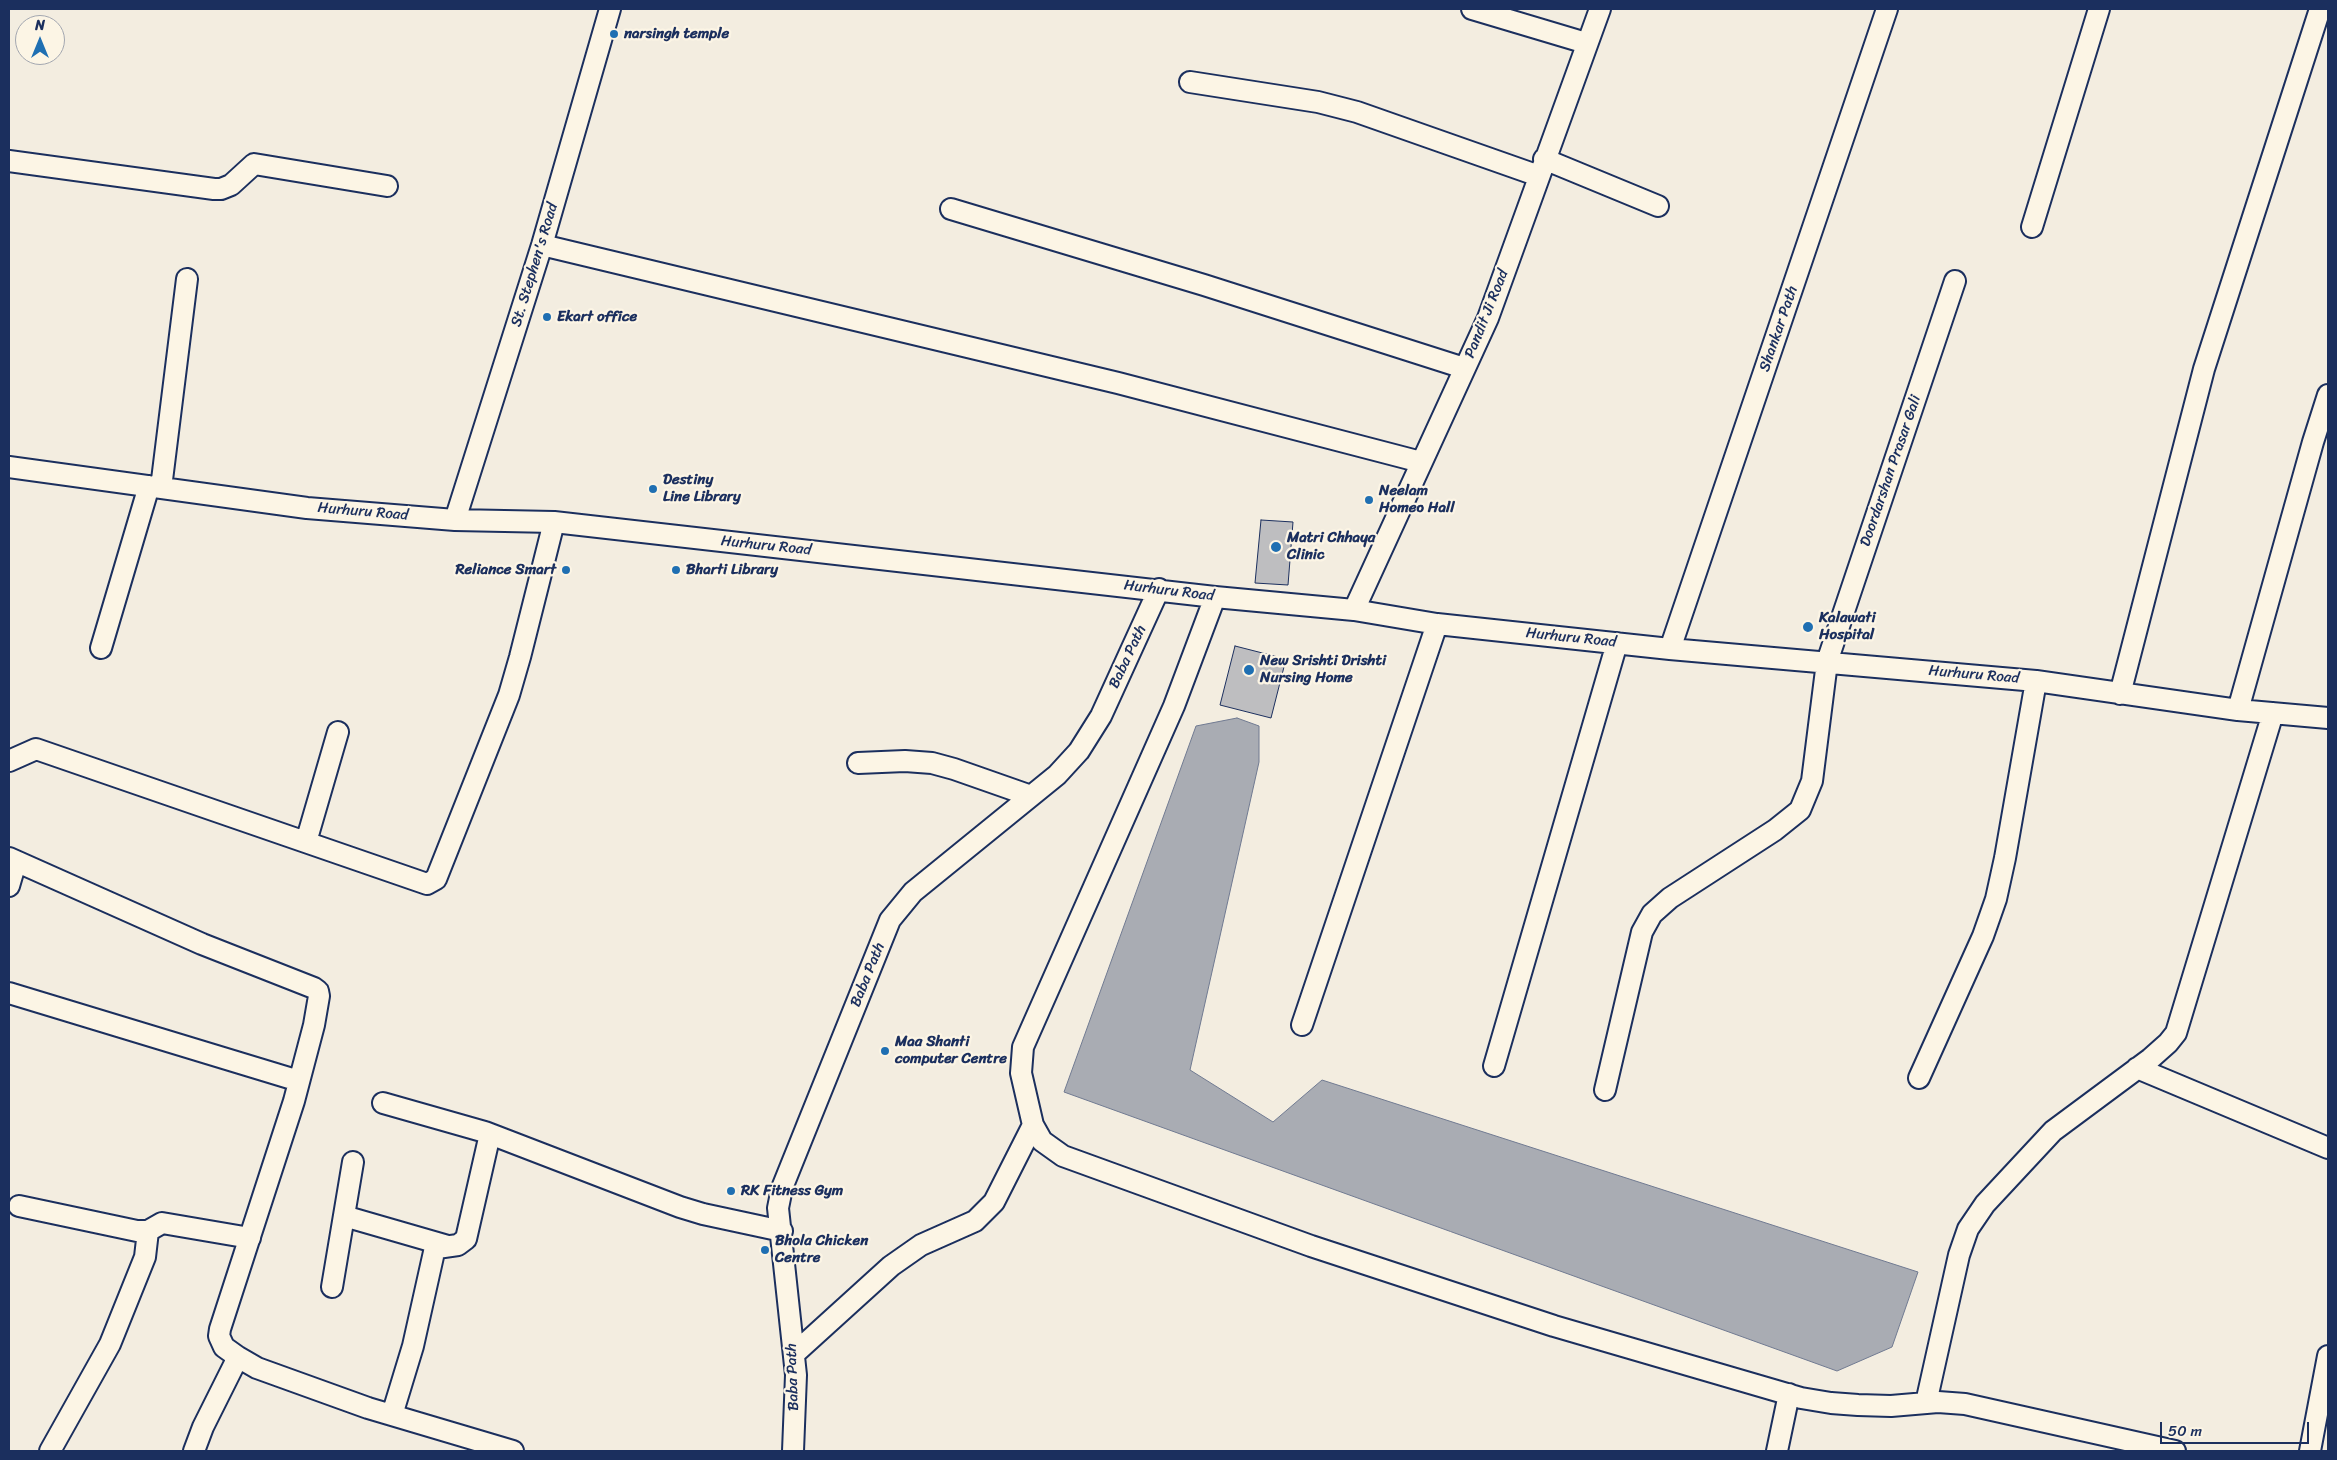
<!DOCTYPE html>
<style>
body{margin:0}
#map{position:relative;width:2337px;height:1460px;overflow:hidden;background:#f3ede0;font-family:Sriracha,sans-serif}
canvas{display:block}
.frame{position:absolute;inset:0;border:10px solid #1b2f5e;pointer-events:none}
.north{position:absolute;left:15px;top:15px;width:50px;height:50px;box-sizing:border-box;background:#fcf5e5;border:1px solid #a2a6af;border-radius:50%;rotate:0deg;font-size:14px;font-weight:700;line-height:20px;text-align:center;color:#1b2f5e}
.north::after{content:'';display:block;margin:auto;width:18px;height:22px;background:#1f6fb2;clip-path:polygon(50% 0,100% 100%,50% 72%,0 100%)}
.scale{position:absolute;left:2160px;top:1422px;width:149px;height:22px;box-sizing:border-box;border:2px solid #1b2f5e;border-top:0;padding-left:6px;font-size:15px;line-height:18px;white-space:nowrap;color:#1b2f5e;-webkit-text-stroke:4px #fcf5e5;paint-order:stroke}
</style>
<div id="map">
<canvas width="2337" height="1460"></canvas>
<div class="frame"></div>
<div class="north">N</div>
<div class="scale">50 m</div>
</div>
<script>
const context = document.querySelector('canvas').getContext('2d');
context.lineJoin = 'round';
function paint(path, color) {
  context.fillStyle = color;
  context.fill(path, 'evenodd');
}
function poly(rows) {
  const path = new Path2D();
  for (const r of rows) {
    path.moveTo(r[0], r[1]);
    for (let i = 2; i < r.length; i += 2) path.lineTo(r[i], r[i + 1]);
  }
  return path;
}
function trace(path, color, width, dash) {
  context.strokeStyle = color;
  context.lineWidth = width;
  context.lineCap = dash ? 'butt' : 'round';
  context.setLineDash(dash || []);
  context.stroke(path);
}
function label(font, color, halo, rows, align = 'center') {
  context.font = font + ' Sriracha,sans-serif';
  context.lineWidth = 4.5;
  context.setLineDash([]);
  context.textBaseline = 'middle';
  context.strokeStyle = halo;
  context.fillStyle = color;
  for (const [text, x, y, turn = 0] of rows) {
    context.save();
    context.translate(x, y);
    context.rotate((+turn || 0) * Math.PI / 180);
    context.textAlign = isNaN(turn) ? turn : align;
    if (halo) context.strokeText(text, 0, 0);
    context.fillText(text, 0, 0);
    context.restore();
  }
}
const water = poly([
 [1237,718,1259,726,1259,762,1190,1070,1273,1122,1322,1080,1918,1272,1892,1347,1837,1371,1064,1092,1196,726,1237,718]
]);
paint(water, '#a9acb3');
trace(water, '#707a91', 1);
const building = poly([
 [1261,520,1293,522,1288,585,1255,583,1261,520],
 [1235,646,1286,659,1271,718,1220,705,1235,646]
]);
paint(building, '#bebec0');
trace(building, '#1b2f5e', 1);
const minor = poly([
 [1472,9,1586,43],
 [1190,82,1318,102,1357,112,1539,176],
 [1544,159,1658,206],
 [9,161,214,189,221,189,231,185,254,164,387,186],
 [951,209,1204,285,1464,368],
 [2032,227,2099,9],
 [542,245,1118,383,1421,462],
 [9,467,307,508,455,520,554,522,1215,597,1354,610,1437,624,1670,649,2036,681,2238,710,2328,718],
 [161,488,187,279],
 [455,520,542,245,610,9],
 [1215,597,1174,706,1023,1047,1021,1073,1033,1125,1042,1141,1063,1156,1311,1246,1554,1326,1801,1398,1831,1403,1858,1405,1891,1406,1938,1402,1965,1404,2175,1451],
 [1354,610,1488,318,1600,9],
 [101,648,149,486],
 [1670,649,1887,9],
 [2120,694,2204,369,2320,9],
 [2238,710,2313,442,2328,395],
 [9,761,36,749,427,884,436,879,509,695,520,657,554,522],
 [858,763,905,761,932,763,954,769,1031,796],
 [306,842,338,732],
 [9,858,202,944,314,988,318,991,319,996,314,1025,294,1101,220,1329,219,1336,224,1347,238,1357,257,1368,368,1408,513,1451],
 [9,886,16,862],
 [9,993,299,1081],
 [1302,1025,1437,624],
 [1494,1066,1617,643],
 [2137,1068,2328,1148],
 [1919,1078,1983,936,1996,899,2005,858,2036,681],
 [1605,1090,1642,932,1652,914,1670,898,1775,830,1800,810,1812,781,1827,662,1955,281],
 [383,1103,485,1132,680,1207,703,1214,782,1231],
 [19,1206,137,1231,148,1231,162,1223,250,1238],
 [344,1216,448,1246],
 [332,1287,353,1162],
 [794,1354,891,1266,921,1245,975,1221,994,1202,1033,1125],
 [1926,1403,1959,1255,1968,1229,1985,1204,2053,1131,2150,1059,2168,1043,2176,1033,2273,713],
 [392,1415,413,1346,434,1252,437,1248,458,1245,466,1239,490,1134],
 [50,1451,110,1344,145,1257,148,1231],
 [194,1451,203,1427,238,1357],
 [793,1451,796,1375,778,1208,782,1188,890,920,913,892,1057,775,1079,751,1101,716,1159,589],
 [1777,1451,1789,1394],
 [2310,1451,2328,1356]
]);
trace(minor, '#1b2f5e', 24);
trace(minor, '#fcf5e5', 20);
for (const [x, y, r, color] of [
 [614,34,5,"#1f6fb2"],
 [547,317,5,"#1f6fb2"],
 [653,489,5,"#1f6fb2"],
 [1369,500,5,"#1f6fb2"],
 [1276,547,6,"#1f6fb2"],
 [566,570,5,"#1f6fb2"],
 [676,570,5,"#1f6fb2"],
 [1808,627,6,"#1f6fb2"],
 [1249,670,6,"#1f6fb2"],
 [885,1051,5,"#1f6fb2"],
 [731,1191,5,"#1f6fb2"],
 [765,1250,5,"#1f6fb2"]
]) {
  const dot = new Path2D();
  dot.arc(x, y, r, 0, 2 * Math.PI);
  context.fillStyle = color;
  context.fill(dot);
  trace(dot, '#fcf5e5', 2);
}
label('bold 15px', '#1b2f5e', '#fcf5e5', [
 ["narsingh temple",624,34],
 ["Ekart office",557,317],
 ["Destiny",663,480],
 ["Line Library",663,497],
 ["Neelam",1379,491],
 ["Homeo Hall",1379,508],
 ["Matri Chhaya",1287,538],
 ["Clinic",1287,555],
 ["Reliance Smart",556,570,"right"],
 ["Bharti Library",686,570],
 ["Kalawati",1819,618],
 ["Hospital",1819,635],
 ["New Srishti Drishti",1260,661],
 ["Nursing Home",1260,678],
 ["Maa Shanti",895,1042],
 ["computer Centre",895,1059],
 ["RK Fitness Gym",741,1191],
 ["Bhola Chicken",775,1241],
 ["Centre",775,1258]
], 'left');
label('15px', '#1b2f5e', '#fcf5e5', [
 ["St. Stephen's Road",535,265,-73],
 ["Pandit Ji Road",1487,314,-68],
 ["Shankar Path",1779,329,-71],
 ["Doordarshan Prasar Gali",1891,471,-71],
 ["Hurhuru Road",363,512,5],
 ["Hurhuru Road",766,546,6],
 ["Hurhuru Road",1169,591,7],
 ["Hurhuru Road",1571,638,6],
 ["Baba Path",1128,657,-65],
 ["Hurhuru Road",1974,675,5],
 ["Baba Path",868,975,-68],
 ["Baba Path",793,1377,-92]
]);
</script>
